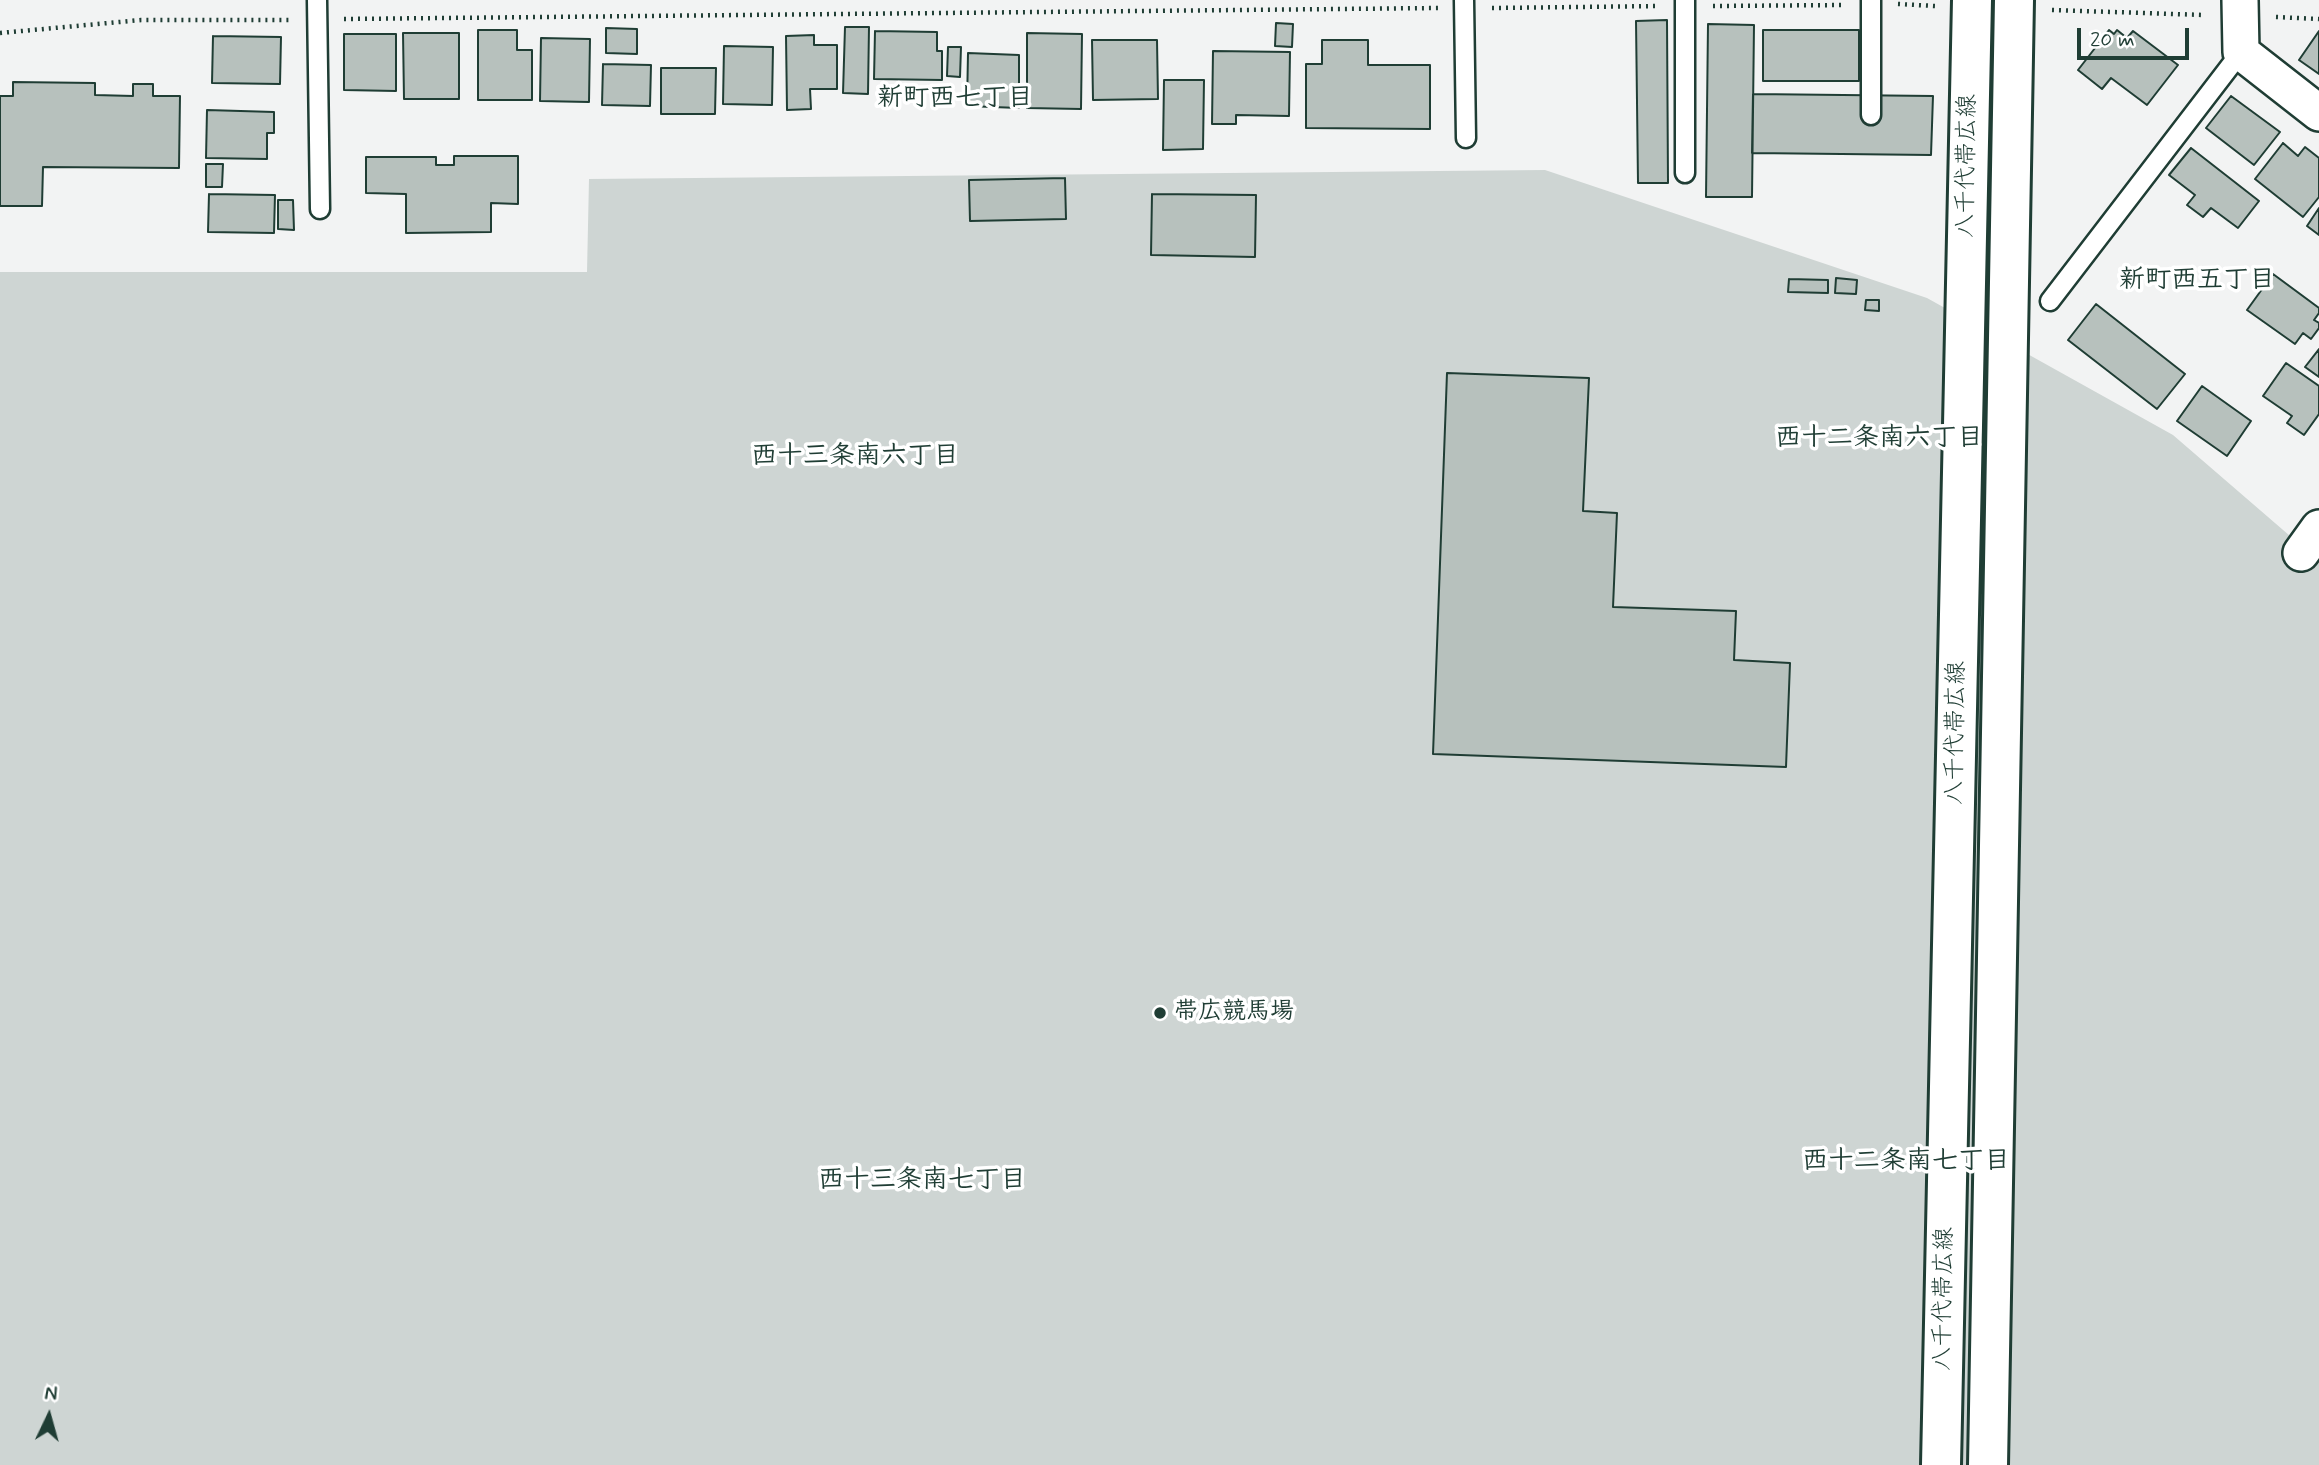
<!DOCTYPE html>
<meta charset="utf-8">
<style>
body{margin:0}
#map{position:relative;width:2319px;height:1465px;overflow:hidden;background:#f2f3f3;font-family:Mynerve,sans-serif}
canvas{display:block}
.north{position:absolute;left:14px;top:1381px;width:70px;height:70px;-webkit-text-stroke:5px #fff;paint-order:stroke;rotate:5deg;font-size:19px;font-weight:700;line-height:28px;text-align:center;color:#1f3d34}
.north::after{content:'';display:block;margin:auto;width:24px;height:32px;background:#1f3d34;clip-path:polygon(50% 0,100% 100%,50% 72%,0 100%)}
.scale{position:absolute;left:2077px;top:28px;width:112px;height:32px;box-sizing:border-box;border:4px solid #1f3d34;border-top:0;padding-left:9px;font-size:21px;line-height:24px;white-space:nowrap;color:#1f3d34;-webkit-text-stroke:5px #fff;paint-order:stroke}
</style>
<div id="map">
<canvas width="2319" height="1465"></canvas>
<div class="north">N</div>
<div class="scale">20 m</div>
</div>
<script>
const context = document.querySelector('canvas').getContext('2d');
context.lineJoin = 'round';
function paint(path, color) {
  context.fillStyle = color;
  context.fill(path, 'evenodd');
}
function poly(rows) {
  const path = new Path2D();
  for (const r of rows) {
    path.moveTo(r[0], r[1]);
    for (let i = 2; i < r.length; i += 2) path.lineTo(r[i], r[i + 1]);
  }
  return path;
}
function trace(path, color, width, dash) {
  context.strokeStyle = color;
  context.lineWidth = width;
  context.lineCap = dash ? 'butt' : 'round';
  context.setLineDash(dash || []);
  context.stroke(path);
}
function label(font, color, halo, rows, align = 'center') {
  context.font = font + ' Mynerve,"Klee One",sans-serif';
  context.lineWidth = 7;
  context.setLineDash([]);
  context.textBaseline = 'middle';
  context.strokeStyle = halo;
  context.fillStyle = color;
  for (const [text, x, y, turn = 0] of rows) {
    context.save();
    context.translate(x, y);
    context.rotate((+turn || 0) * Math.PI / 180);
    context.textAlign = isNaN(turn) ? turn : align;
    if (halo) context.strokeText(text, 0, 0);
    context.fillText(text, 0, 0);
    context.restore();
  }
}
paint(poly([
 [1545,170,1927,298,2173,435,2319,561,2319,1465,0,1465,0,272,587,272,589,179]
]), '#ced5d3');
const building = poly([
 [1667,20,1668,183,1638,183,1636,21,1667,20],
 [1276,23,1293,24,1292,47,1275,46,1276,23],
 [1708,24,1754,25,1752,197,1706,197,1708,24],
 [845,27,869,27,868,94,843,93,845,27],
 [606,28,637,29,637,54,606,53,606,28],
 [478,30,517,30,517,50,532,50,532,100,478,100,478,30],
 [1763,30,1859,30,1859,81,1763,81,1763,30],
 [2109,30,2114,34,2117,30,2127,38,2133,31,2178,65,2147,105,2111,78,2102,89,2078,70,2109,30],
 [875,31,937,32,937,51,942,51,942,80,874,79,875,31],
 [2319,31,2319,74,2299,60,2319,31],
 [403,33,459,33,459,99,404,99,403,33],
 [1027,33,1082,34,1081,109,1027,108,1027,33],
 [344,34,396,34,396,91,344,90,344,34],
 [814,35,814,45,837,45,837,89,810,89,811,109,787,110,786,36,814,35],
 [213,36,281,37,280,84,212,83,213,36],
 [541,38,590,39,589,102,540,101,541,38],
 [1092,40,1157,40,1158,99,1093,100,1092,40],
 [1322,40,1368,40,1368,65,1430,65,1430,129,1306,128,1306,64,1322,64,1322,40],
 [724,46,773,47,772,105,723,104,724,46],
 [948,47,961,47,960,77,947,76,948,47],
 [1213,51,1290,52,1289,116,1236,115,1236,124,1212,124,1213,51],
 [968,53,1019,55,1019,108,967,106,968,53],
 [603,64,651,65,650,106,602,105,603,64],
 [661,68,716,68,715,114,661,114,661,68],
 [1164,80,1204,80,1203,149,1163,150,1164,80],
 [13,82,95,83,95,95,133,96,133,84,153,84,153,96,180,96,179,168,43,167,42,206,0,206,0,96,13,96,13,82],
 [1753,94,1933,96,1931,155,1752,153,1753,94],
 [2231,96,2280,132,2254,165,2206,128,2231,96],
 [207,110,274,112,274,133,267,133,267,159,206,158,207,110],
 [2283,143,2298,156,2305,147,2319,158,2319,197,2303,217,2255,179,2283,143],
 [2191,148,2259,201,2238,228,2211,208,2203,217,2187,205,2195,195,2169,175,2191,148],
 [454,156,518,156,518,204,491,203,491,232,406,233,406,194,366,193,366,157,436,157,436,165,454,165,454,156],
 [206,164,223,164,222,187,206,187,206,164],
 [1065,178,1066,219,970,221,969,180,1065,178],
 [209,194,275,195,274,233,208,232,209,194],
 [1152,194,1256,195,1255,257,1151,255,1152,194],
 [278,200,293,200,294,230,278,229,278,200],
 [2319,208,2319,235,2307,226,2319,208],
 [2273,274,2319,308,2319,313,2314,320,2319,323,2319,328,2311,339,2303,333,2295,344,2247,310,2273,274],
 [1836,278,1857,280,1856,294,1835,293,1836,278],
 [1789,279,1828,280,1828,293,1788,292,1789,279],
 [1866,300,1879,300,1879,311,1865,310,1866,300],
 [2096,304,2185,374,2157,409,2068,340,2096,304],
 [2319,349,2319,377,2305,367,2319,349],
 [2286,363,2319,386,2319,414,2304,435,2287,423,2292,416,2263,396,2286,363],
 [1447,373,1589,378,1583,511,1617,513,1613,607,1736,611,1734,660,1790,663,1786,767,1433,754,1447,373],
 [2202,386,2251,421,2227,456,2177,421,2202,386]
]);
paint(building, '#b7c1bd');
trace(building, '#1f3d34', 2);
const service = poly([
 [317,0,320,209],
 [1464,0,1466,138],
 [1685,0,1685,173],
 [1871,0,1871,115],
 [2050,301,2241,52]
]);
const minor = poly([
 [2240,0,2241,52,2319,113],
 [2301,553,2319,528]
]);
const secondary = poly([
 [1941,1465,1972,0],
 [1988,1465,2014,0]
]);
trace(service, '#1f3d34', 23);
trace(minor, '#1f3d34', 40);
trace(secondary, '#1f3d34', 44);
trace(poly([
 [1898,4,1935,6],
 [1713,6,1844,5],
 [1492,8,1659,6],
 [2052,10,2204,15],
 [2276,17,2319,19],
 [344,19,1438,8],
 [0,33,141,20,290,20]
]), '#1f3d34', 4.5, [2, 5]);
trace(service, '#fff', 18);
trace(minor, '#fff', 35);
trace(secondary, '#fff', 38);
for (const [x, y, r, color] of [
 [1160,1013,7,"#1f3d34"]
]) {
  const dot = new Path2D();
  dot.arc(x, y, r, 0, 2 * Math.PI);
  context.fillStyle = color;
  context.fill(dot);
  trace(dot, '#fff', 2.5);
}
label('24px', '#1f3d34', '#fff', [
 ["八千代帯広線",1968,166,-89],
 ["八千代帯広線",1957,733,-89],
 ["八千代帯広線",1945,1299,-89]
]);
label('bold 24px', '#1f3d34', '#fff', [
 ["帯広競馬場",1174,1013]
], 'left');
label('bold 26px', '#1f3d34', '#fff', [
 ["新町西七丁目",955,100],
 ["新町西五丁目",2197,282],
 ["西十二条南六丁目",1879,440],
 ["西十三条南六丁目",855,458],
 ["西十二条南七丁目",1906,1163],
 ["西十三条南七丁目",922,1182]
]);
</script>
